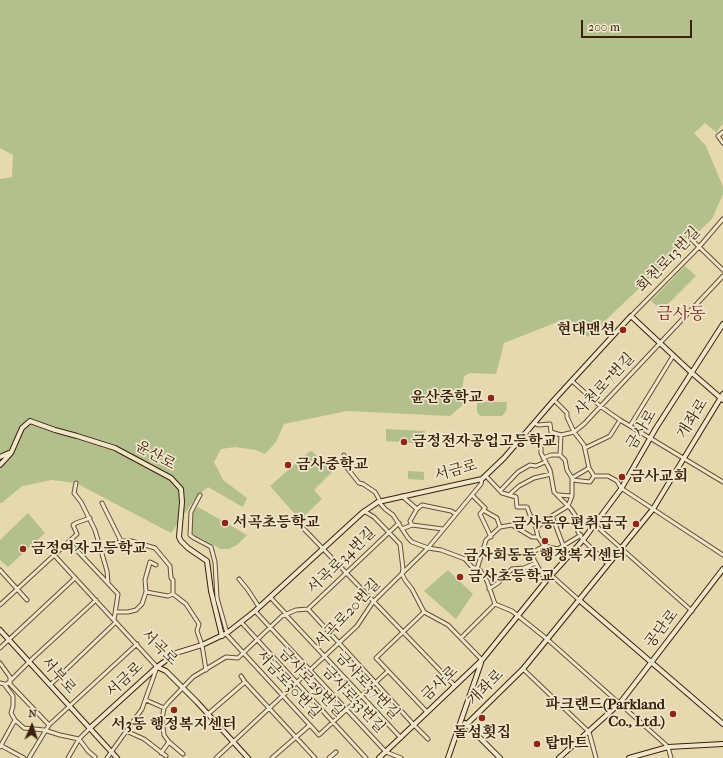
<!DOCTYPE html>
<meta charset="utf-8">
<style>
body{margin:0}
#map{position:relative;width:723px;height:758px;overflow:hidden;background:#e6d9af;font-family:"IM FELL French Canon",serif}
canvas{display:block}
.north{position:absolute;left:12px;top:706px;width:40px;height:40px;-webkit-text-stroke:3px #efe6cb;paint-order:stroke;rotate:3deg;font-size:11px;font-weight:700;line-height:16px;text-align:center;color:#3a2107}
.north::after{content:'';display:block;margin:auto;width:14px;height:18px;background:#3a2107;clip-path:polygon(50% 0,100% 100%,50% 72%,0 100%)}
.scale{position:absolute;left:581px;top:20px;width:111px;height:18px;box-sizing:border-box;border:2px solid #3a2107;border-top:0;padding-left:5px;font-size:12px;line-height:14px;white-space:nowrap;color:#3a2107;-webkit-text-stroke:3px #efe6cb;paint-order:stroke}
</style>
<div id="map">
<canvas width="723" height="758"></canvas>
<div class="north">N</div>
<div class="scale">200 m</div>
</div>
<script>
const context = document.querySelector('canvas').getContext('2d');
context.lineJoin = 'round';
function paint(path, color) {
  context.fillStyle = color;
  context.fill(path, 'evenodd');
}
function poly(rows) {
  const path = new Path2D();
  for (const r of rows) {
    path.moveTo(r[0], r[1]);
    for (let i = 2; i < r.length; i += 2) path.lineTo(r[i], r[i + 1]);
  }
  return path;
}
function trace(path, color, width, dash) {
  context.strokeStyle = color;
  context.lineWidth = width;
  context.lineCap = dash ? 'butt' : 'round';
  context.setLineDash(dash || []);
  context.stroke(path);
}
function label(font, color, halo, rows, align = 'center') {
  context.font = font + ' "IM FELL French Canon","Noto Serif KR",serif';
  context.lineWidth = 3.5;
  context.setLineDash([]);
  context.textBaseline = 'middle';
  context.strokeStyle = halo;
  context.fillStyle = color;
  for (const [text, x, y, turn = 0] of rows) {
    context.save();
    context.translate(x, y);
    context.rotate((+turn || 0) * Math.PI / 180);
    context.textAlign = isNaN(turn) ? turn : align;
    if (halo) context.strokeText(text, 0, 0);
    context.fillText(text, 0, 0);
    context.restore();
  }
}
paint(poly([
 [0,0,723,0,723,124,719,128,717,133,705,123,694,133,706,146,723,187,723,194,712,219,588,337,565,319,504,343,496,374,470,373,464,376,462,391,465,403,450,416,347,411,284,424,276,442,265,454,256,450,235,447,221,449,214,462,223,480,247,498,243,507,208,487,198,495,171,533,76,483,52,480,22,486,2,503,0,503,0,179,12,177,13,155,0,148],
 [685,266,696,276,662,310,651,301],
 [477,402,507,402,506,411,502,416,481,416,478,414,477,411],
 [386,429,425,431,424,444,386,441],
 [310,451,313,452,332,472,314,490,322,499,300,520,270,486],
 [408,471,424,472,424,480,408,479],
 [198,507,247,535,237,545,229,549,221,549,191,533,193,512],
 [28,513,45,533,8,567,0,560,0,540],
 [448,570,473,594,456,619,424,591]
]), '#b3bf8c');
const street = poly([
 [723,132,718,136,723,143],
 [692,240,723,270],
 [631,316,699,247,723,219],
 [572,381,600,406,620,420,723,482],
 [554,400,567,413,567,417,574,432,584,445,589,468,594,476,608,476,617,481,621,488,723,555],
 [534,423,538,425,550,424,551,432,561,435,574,432,584,424,723,276],
 [630,426,673,356],
 [541,447,541,453,550,470,554,492,571,509,577,518,578,532,583,540,608,564],
 [585,448,610,436,620,420],
 [344,455,347,468,359,483,363,484,375,492,379,499,379,502,385,509,393,515,408,538,412,542,428,548,441,550,465,559,472,567,480,570,487,581,495,604,512,611,547,639,665,744,668,747,671,758],
 [560,455,561,435],
 [486,476,502,493,516,497,517,507,527,507,530,515,533,518,536,528],
 [572,478,589,468],
 [572,480,590,482,594,476],
 [76,483,74,493,81,502,95,530,107,571,108,583],
 [500,491,518,472,530,465,536,466,545,462],
 [200,495,191,512,190,535,194,538,211,547,215,562,217,598,227,633],
 [472,495,485,508,480,514,491,537],
 [509,495,519,486,534,478,551,474],
 [558,495,572,496],
 [402,496,417,509],
 [102,503,121,541],
 [483,510,497,518,500,527],
 [364,511,374,517,400,544,403,569,402,574,405,580,412,589,424,612,448,625,482,660],
 [552,516,563,545],
 [412,525,410,521,417,509,422,505,451,511,456,514],
 [595,525,692,611],
 [304,529,455,686],
 [402,529,412,525,443,529],
 [538,537,544,546,558,549,567,557],
 [69,542,118,594,114,620],
 [544,546,533,552,534,560,546,581],
 [558,549,581,535],
 [101,550,121,541,131,541,155,548,170,566,171,578,173,580,173,594],
 [54,555,157,667,142,709,107,758],
 [156,565,150,562,145,580,146,592,168,596,173,594,186,604,199,624,197,631,202,645,206,670],
 [477,569,486,540,500,527,512,525,532,537,538,537,536,528,547,519,568,506,572,496,572,478,567,470,565,460,560,455,551,455,543,458],
 [0,570,27,600],
 [551,575,579,600],
 [239,579,248,590,259,607],
 [489,589,498,583,512,569,524,568,536,563],
 [270,597,286,614],
 [0,605,77,534,73,525,76,523,90,518],
 [308,609,414,725,428,739],
 [255,611,386,752,401,758],
 [116,612,128,612,136,610,142,604,146,592],
 [424,612,376,658,427,712],
 [285,614,401,738],
 [241,622,366,758],
 [226,634,319,735,388,671],
 [461,638,495,604],
 [0,648,75,578],
 [0,663,10,677,10,684,49,725],
 [523,669,589,732,596,758],
 [241,676,245,682],
 [0,683,4,684,13,696,13,706,11,713,15,720,24,728,44,730,60,735,79,739,88,751,95,757],
 [4,684,7,684,32,659,96,600],
 [50,685,116,622],
 [146,700,164,708],
 [208,714,245,682,315,758],
 [126,731,144,739,166,756],
 [0,745,24,758],
 [0,747,15,720],
 [161,753,169,742],
 [183,754,169,742,164,735,162,719,164,708,168,703,193,677,226,657,238,658,282,616,296,610,308,609,399,523],
 [29,758,49,725,137,644],
 [68,758,79,739,90,728],
 [216,758,357,626,373,602,428,548,481,484,482,479],
 [272,758,310,725],
 [329,758,336,752]
]);
const secondary = poly([
 [0,457,9,453],
 [0,465,11,453,22,428,30,421,55,430,77,436,115,448,171,478,181,489,182,502,179,537,181,541,188,548,207,561,211,591,222,636],
 [579,600,723,724],
 [0,630,117,758],
 [157,667,166,671,197,702,248,758],
 [465,723,500,758],
 [90,728,157,667,176,653,202,645,227,633,255,611,362,513,378,502,482,479,504,458,554,400,631,316,692,373,723,400],
 [455,738,467,724,523,669,653,509,723,394],
 [379,758,482,660,546,581,583,540,621,489,656,428,723,324],
 [448,758,481,663],
 [559,758,620,703,723,569],
 [629,758,668,747,723,744]
]);
trace(street, '#654f31', 5);
trace(secondary, '#3a2107', 6);
trace(street, '#efe6cb', 3);
trace(secondary, '#efe6cb', 4);
for (const [x, y, r, color] of [
 [623,330,4,"#8f2418"],
 [491,398,4,"#8f2418"],
 [404,442,4,"#8f2418"],
 [288,465,4,"#8f2418"],
 [622,477,4,"#8f2418"],
 [225,523,4,"#8f2418"],
 [636,524,4,"#8f2418"],
 [545,541,4,"#8f2418"],
 [23,549,4,"#8f2418"],
 [460,577,4,"#8f2418"],
 [174,710,4,"#8f2418"],
 [673,714,4,"#8f2418"],
 [482,718,4,"#8f2418"],
 [537,744,4,"#8f2418"]
]) {
  const dot = new Path2D();
  dot.arc(x, y, r, 0, 2 * Math.PI);
  context.fillStyle = color;
  context.fill(dot);
  trace(dot, '#efe6cb', 1.5);
}
label('15px', '#3a2107', '#efe6cb', [
 ["회천로13번길",669,260,-46],
 ["사천로7번길",605,385,-47],
 ["개좌로",693,419,-58],
 ["금사로",642,430,-59],
 ["윤산로",155,456,29],
 ["서금로",456,471,-15],
 ["서곡로34번길",342,561,-44],
 ["서곡로20번길",348,614,-47],
 ["공단로",662,629,-52],
 ["서곡로",159,648,44],
 ["서부로",58,676,48],
 ["서금로",125,680,-43],
 ["금사로29번길",311,683,47],
 ["금사로",440,684,-43],
 ["서금로30번길",288,685,47],
 ["금사로37번길",367,686,47],
 ["개좌로",486,688,-45],
 ["금사로33번길",353,700,47]
]);
label('bold 15px', '#3a2107', '#efe6cb', [
 ["현대맨션",615,330,"right"],
 ["윤산중학교",483,398,"right"],
 ["금정전자공업고등학교",412,442],
 ["금사중학교",296,465],
 ["금사교회",630,477],
 ["서곡초등학교",233,523],
 ["금사동우편취급국",628,524,"right"],
 ["금정여자고등학교",31,549],
 ["금사회동동 행정복지센터",545,556,"center"],
 ["금사초등학교",468,577],
 ["파크랜드(Parkland",665,705,"right"],
 ["Co., Ltd.)",665,722,"right"],
 ["서3동 행정복지센터",174,725,"center"],
 ["돌섬횟집",482,733,"center"],
 ["탑마트",545,744]
], 'left');
label('17px', '#7a1f14', '#efe6cb', [
 ["금사동",681,315]
]);
</script>
